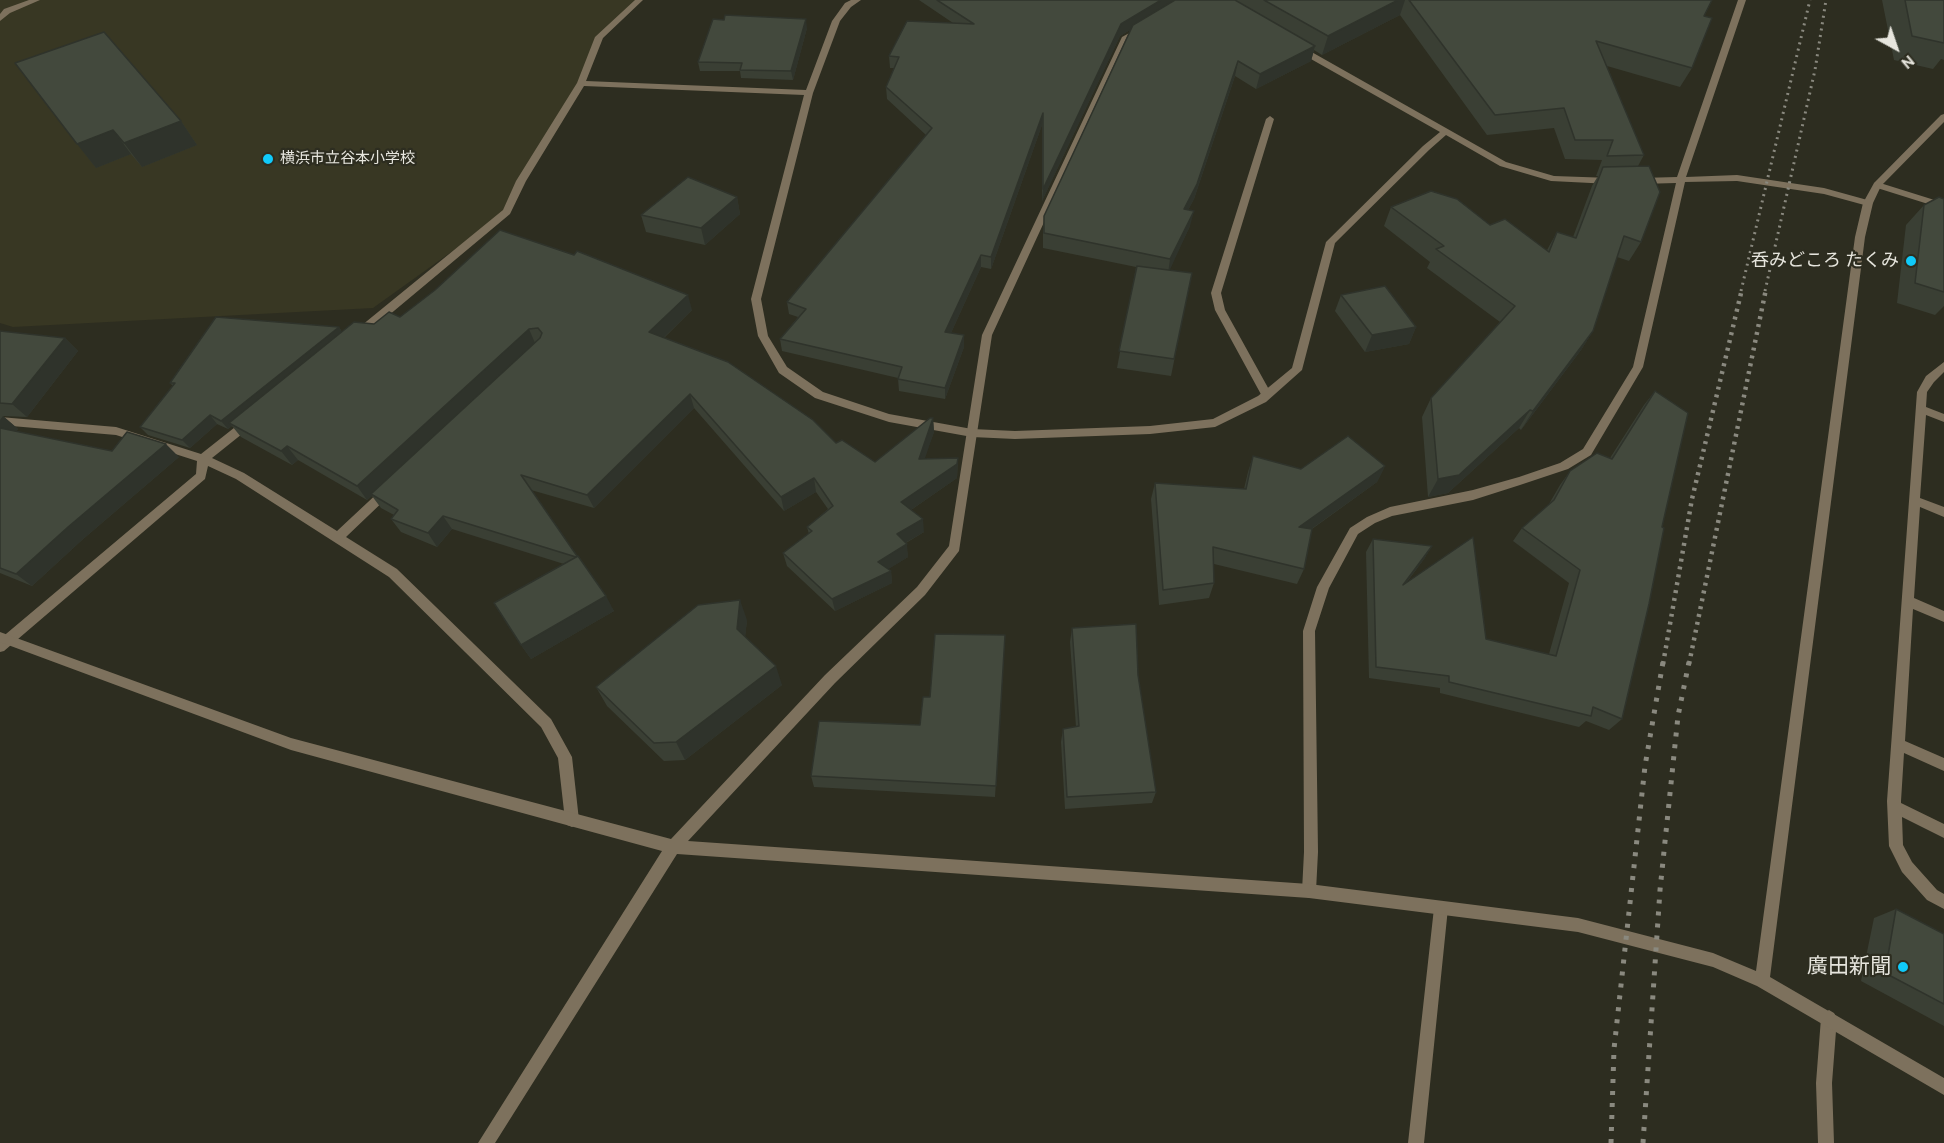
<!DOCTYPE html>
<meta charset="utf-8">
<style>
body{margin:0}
#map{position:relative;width:1944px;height:1143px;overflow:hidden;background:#2d2d20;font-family:Cabin,sans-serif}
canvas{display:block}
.north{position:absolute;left:1866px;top:18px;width:60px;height:60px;-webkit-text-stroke:4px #2d2d20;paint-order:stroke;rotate:140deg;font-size:16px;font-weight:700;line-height:24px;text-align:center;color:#e6e5dd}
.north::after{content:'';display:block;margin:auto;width:21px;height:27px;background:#e6e5dd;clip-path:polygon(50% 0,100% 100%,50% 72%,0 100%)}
</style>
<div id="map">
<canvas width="1944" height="1143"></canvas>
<div class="north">N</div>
</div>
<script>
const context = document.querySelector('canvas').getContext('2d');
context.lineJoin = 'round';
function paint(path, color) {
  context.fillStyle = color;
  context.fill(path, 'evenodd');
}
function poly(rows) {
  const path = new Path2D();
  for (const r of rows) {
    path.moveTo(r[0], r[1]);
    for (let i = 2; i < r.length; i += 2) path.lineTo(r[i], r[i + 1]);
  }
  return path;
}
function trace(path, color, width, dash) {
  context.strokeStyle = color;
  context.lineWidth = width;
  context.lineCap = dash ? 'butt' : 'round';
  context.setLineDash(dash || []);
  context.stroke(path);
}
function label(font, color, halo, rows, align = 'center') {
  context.font = font + ' Cabin,"Noto Sans JP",sans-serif';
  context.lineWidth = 4.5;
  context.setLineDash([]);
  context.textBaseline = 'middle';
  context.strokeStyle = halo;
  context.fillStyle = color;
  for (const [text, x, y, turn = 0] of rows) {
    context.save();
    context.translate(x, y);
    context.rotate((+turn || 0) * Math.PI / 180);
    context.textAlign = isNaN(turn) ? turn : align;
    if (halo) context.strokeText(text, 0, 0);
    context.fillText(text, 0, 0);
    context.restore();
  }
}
paint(poly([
 [0,0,639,0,599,37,581,83,507,212,373,308,13,327,0,323]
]), '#383723');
paint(poly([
 [29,0,40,0,10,13,0,21,0,14,4,9,29,0],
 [1270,116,1274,119,1221,293,1225,310,1272,395,1267,399,1263,398,1215,310,1211,293,1266,119,1270,116],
 [1944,362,1944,372,1934,382,1927,392,1926,407,1944,414,1944,422,1926,415,1920,498,1944,507,1944,517,1920,507,1914,598,1944,611,1944,622,1913,609,1905,741,1944,758,1944,771,1904,753,1901,801,1901,803,1944,824,1944,838,1902,817,1903,845,1912,862,1937,890,1944,894,1944,909,1927,900,1902,872,1889,846,1887,801,1917,392,1926,376,1944,362]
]), '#7d715d');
paint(poly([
 [635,0,643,0,603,38,586,81,806,90,832,21,845,3,851,0,861,0,851,7,840,21,813,93,761,299,768,336,787,367,823,392,889,414,972,429,1015,431,1150,426,1213,419,1258,396,1292,368,1326,242,1423,146,1440,132,1295,50,1295,46,1301,46,1506,162,1554,176,1611,178,1616,181,1611,184,1551,181,1500,166,1446,135,1429,150,1335,243,1302,370,1266,402,1215,427,1150,434,1015,439,972,437,889,422,815,398,779,373,758,336,751,299,804,95,584,86,526,181,510,214,364,336,356,336,356,330,503,210,516,181,577,83,595,37,635,0],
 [1738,0,1746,0,1686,177,1737,175,1824,188,1871,201,1873,203,1868,206,1824,194,1737,181,1685,182,1643,367,1591,455,1568,469,1520,485,1473,500,1392,516,1375,523,1358,534,1329,588,1315,631,1318,852,1316,891,1314,896,1309,898,1304,896,1302,891,1304,852,1303,631,1317,587,1350,528,1367,517,1390,507,1473,490,1519,477,1560,463,1583,449,1633,367,1676,183,1640,184,1635,181,1640,178,1677,177,1738,0],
 [1877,182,1944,203,1944,209,1874,187,1874,183,1877,182],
 [0,417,116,427,201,454,244,420,252,420,253,423,252,426,212,458,244,473,337,531,383,488,391,488,393,491,391,494,346,537,397,569,551,719,572,757,579,820,577,825,572,827,567,825,565,820,558,758,541,727,389,577,236,479,208,466,205,479,4,651,0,652,0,639,196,474,197,461,116,435,0,425,0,417],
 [1441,901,1446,903,1448,908,1424,1143,1408,1143,1434,908,1436,903,1441,901],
 [1829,1010,1834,1013,1837,1018,1832,1083,1834,1143,1818,1143,1816,1083,1821,1018,1824,1013,1829,1010]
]), '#7d715d');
paint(poly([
 [1142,26,1146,28,1145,30,1129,38,992,335,959,551,925,595,835,683,688,841,1309,884,1578,918,1713,953,1756,971,1855,237,1863,203,1874,183,1941,115,1944,114,1944,122,1881,186,1873,203,1865,237,1770,977,1944,1078,1944,1095,1757,986,1713,967,1578,932,1309,898,677,854,495,1143,478,1143,662,851,291,750,0,642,0,632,291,738,671,839,825,675,917,587,949,546,982,335,1122,37,1142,26]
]), '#7d715d');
trace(poly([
 [1741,291,1810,0],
 [1765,291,1815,70,1826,0]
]), '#8a897f', 3, [2, 4.5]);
trace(poly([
 [1663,664,1692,499,1742,289],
 [1689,664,1766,289]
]), '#8a897f', 4.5, [3, 5]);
trace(poly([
 [1611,1143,1614,1049,1645,766,1663,662],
 [1643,1143,1660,890,1678,716,1689,662]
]), '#8a897f', 5, [4, 8]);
paint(poly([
 [919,0,1712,0,1704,16,1692,68,1680,87,1607,66,1644,155,1638,166,1641,242,1629,261,1617,257,1593,331,1581,350,1521,430,1519,428,1448,493,1428,497,1422,417,1431,398,1500,322,1427,268,1430,262,1384,226,1391,207,1490,225,1547,250,1557,232,1573,237,1592,186,1598,176,1596,176,1602,160,1565,159,1554,128,1487,135,1400,15,1322,55,1314,50,1311,61,1256,89,1235,76,1194,199,1188,210,1190,226,1169,270,1192,273,1171,376,1117,368,1136,267,1043,248,1043,231,1044,216,1130,30,1120,36,1042,201,1042,125,991,269,981,267,951,333,964,335,964,347,945,399,899,391,898,378,782,351,780,339,798,317,789,314,787,302,926,135,887,99,886,87,894,68,890,68,889,56,953,23],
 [1882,0,1944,0,1944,60,1941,59,1933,69,1894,60],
 [807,28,793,80,741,78,740,71,700,71,698,62],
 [15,63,181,121,197,145,142,167,131,154,96,168],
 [737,197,740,214,705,245,646,232,641,215],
 [1944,199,1944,306,1935,315,1897,303,1906,225,1924,205],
 [1341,295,1416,327,1409,344,1365,352,1335,311],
 [692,310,664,338,836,443,875,462,933,418,934,432,924,459,958,458,957,478,911,510,924,532,906,543,908,557,888,569,891,571,892,583,835,611,787,566,783,553,809,534,807,527,828,509,816,492,784,511,694,408,594,508,531,490,614,611,531,659,521,645,564,564,452,529,437,547,401,532,391,519,394,515,381,508,372,496,367,500,298,460,292,465,241,437,232,426,228,429,217,424,190,448,148,435,140,427,173,386,170,383,339,327,342,332,400,317],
 [0,331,65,338,78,351,27,417,3,416,18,429,16,431,112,451,179,457,82,540,32,586,0,573],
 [1655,391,1662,527,1622,719,1609,730,1586,721,1579,727,1440,693,1440,688,1369,678,1366,552,1373,539,1432,546,1424,559,1407,582,1486,639,1549,654,1569,583,1513,541,1522,528,1549,504,1560,485,1570,471,1610,458,1644,405],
 [1253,456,1301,469,1385,466,1377,482,1312,529,1304,569,1297,584,1214,564,1214,583,1209,598,1159,605,1151,499,1155,483,1244,489,1248,472],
 [747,620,745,637,782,685,685,760,664,761,607,706,596,687],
 [1072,628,1138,675,1156,792,1152,803,1065,809,1061,742,1063,729,1076,727,1070,642],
 [1005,635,995,797,814,787,811,776,920,725,930,697],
 [1896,909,1944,934,1944,1026,1861,981,1874,918]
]), '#3a3f34');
paint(poly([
 [1161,0,1180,0,1120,36,1042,201,1043,189,1121,24],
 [1398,0,1405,0,1400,15,1322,55,1328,36],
 [806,19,807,28,793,80,791,71],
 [1315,46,1311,61,1256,89,1260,74],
 [1238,61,1235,76,1194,199,1181,224,1184,209],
 [1043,113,1042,125,991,269,991,257],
 [181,121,197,145,142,167,124,143],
 [113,130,131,154,96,168,77,144],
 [737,197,740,214,705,245,701,228],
 [1194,211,1190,226,1168,274,1170,259],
 [981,255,981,267,946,344,945,332],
 [688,295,692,310,654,347,649,332],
 [339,327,344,335,229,423,232,426,228,429,221,421],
 [1416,327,1409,344,1365,352,1372,335],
 [529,329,535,343,371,494,372,496,367,500,357,486],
 [1593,331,1581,350,1521,430,1533,411],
 [964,335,964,347,945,399,945,388],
 [65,338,78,351,27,417,12,404],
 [690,394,694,408,594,508,587,495],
 [1530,410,1519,428,1448,493,1428,497,1438,479],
 [210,415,217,424,190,448,182,440],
 [3,416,18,429,9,440,0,432,0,420],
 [933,418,934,432,920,473,919,459],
 [166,444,179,457,82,540,32,586,16,574,68,527],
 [287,446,298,460,292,465,281,451],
 [958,458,957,478,902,516,901,502],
 [1385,466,1377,482,1293,542,1299,527],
 [814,478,816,492,784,511,781,497],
 [443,516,452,529,437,547,428,533],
 [923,519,924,532,898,547,897,534],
 [907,544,908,557,879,575,878,562],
 [1432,546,1424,559,1395,597,1403,585],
 [891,571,892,583,835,611,832,599],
 [606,596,614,611,531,659,521,645],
 [740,600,747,620,744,648,737,629],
 [776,666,782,685,685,760,676,742]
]), '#2f332b');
const building = poly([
 [937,0,1161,0,1121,24,1043,189,1043,113,991,257,981,255,945,332,964,335,945,388,898,379,902,367,780,339,806,309,787,302,932,128,886,87,899,57,889,56,907,21,974,24,937,0],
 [1175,0,1235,0,1315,46,1260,74,1238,61,1197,184,1184,209,1194,211,1170,259,1044,233,1044,216,1133,25,1175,0],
 [1264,0,1398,0,1328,36,1264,0],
 [1409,0,1712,0,1704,16,1712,18,1692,68,1596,41,1644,155,1607,156,1613,140,1575,140,1564,108,1495,115,1409,0],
 [1905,0,1944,0,1944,43,1912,36,1905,0],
 [725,15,806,19,791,71,740,70,742,63,698,62,713,19,724,20,725,15],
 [104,32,181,121,124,143,113,130,77,144,15,63,104,32],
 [1649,166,1660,192,1641,242,1624,236,1593,331,1533,411,1530,410,1459,475,1438,479,1431,398,1515,306,1436,249,1444,246,1391,207,1431,191,1457,199,1490,225,1505,219,1549,252,1557,232,1576,238,1603,167,1649,166],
 [688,177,737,197,701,228,641,215,688,177],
 [1939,197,1944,199,1944,292,1915,283,1924,205,1939,197],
 [500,230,574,255,577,251,688,295,649,332,728,362,813,420,836,443,842,440,875,462,930,418,933,418,919,459,958,458,957,464,901,502,923,519,897,534,907,544,878,562,891,571,832,599,783,553,812,531,807,527,833,506,814,478,781,497,690,394,587,495,521,475,577,556,576,557,443,516,428,533,391,519,398,510,371,494,540,338,542,333,538,328,529,329,357,486,287,446,281,451,229,423,354,322,374,324,389,312,400,317,435,290,500,230],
 [1137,266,1192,273,1174,359,1119,351,1137,266],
 [1385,286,1416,327,1372,335,1341,295,1385,286],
 [216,317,339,327,221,421,210,415,182,440,140,427,175,383,170,383,216,317],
 [0,331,65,338,12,404,0,403,0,331],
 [1655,391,1688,413,1662,527,1664,528,1649,604,1622,719,1593,707,1591,716,1449,682,1449,676,1376,667,1373,539,1432,546,1403,585,1473,537,1486,639,1556,656,1580,570,1522,528,1554,500,1570,471,1597,453,1612,459,1655,391],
 [0,428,112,451,127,432,166,444,68,527,16,574,0,568,0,428],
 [1348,436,1385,466,1299,527,1312,529,1304,569,1213,547,1214,583,1163,590,1155,483,1246,489,1253,456,1301,469,1348,436],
 [578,556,606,596,521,645,494,603,578,556],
 [740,600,737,629,776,666,676,742,654,743,596,687,698,605,740,600],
 [1136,624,1138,675,1156,792,1067,797,1063,729,1079,726,1072,628,1136,624],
 [935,634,1005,635,996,786,811,776,819,721,920,725,923,697,930,697,935,634],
 [1896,909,1944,934,1944,1004,1885,973,1896,909]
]);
paint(building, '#43493d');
trace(building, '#2f332b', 1.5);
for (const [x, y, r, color] of [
 [268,159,6,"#10cafa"],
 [1911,261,6,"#10cafa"],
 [1903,967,6,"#10cafa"]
]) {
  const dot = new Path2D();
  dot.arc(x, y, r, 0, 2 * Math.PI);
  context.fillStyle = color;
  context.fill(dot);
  trace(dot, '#2d2d20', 2);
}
label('15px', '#e6e5dd', '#2d2d20', [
 ["横浜市立谷本小学校",280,159]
], 'left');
label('18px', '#e6e5dd', '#2d2d20', [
 ["呑みどころ たくみ",1899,261]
], 'right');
label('21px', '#e6e5dd', '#2d2d20', [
 ["廣田新聞",1891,967]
], 'right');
</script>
